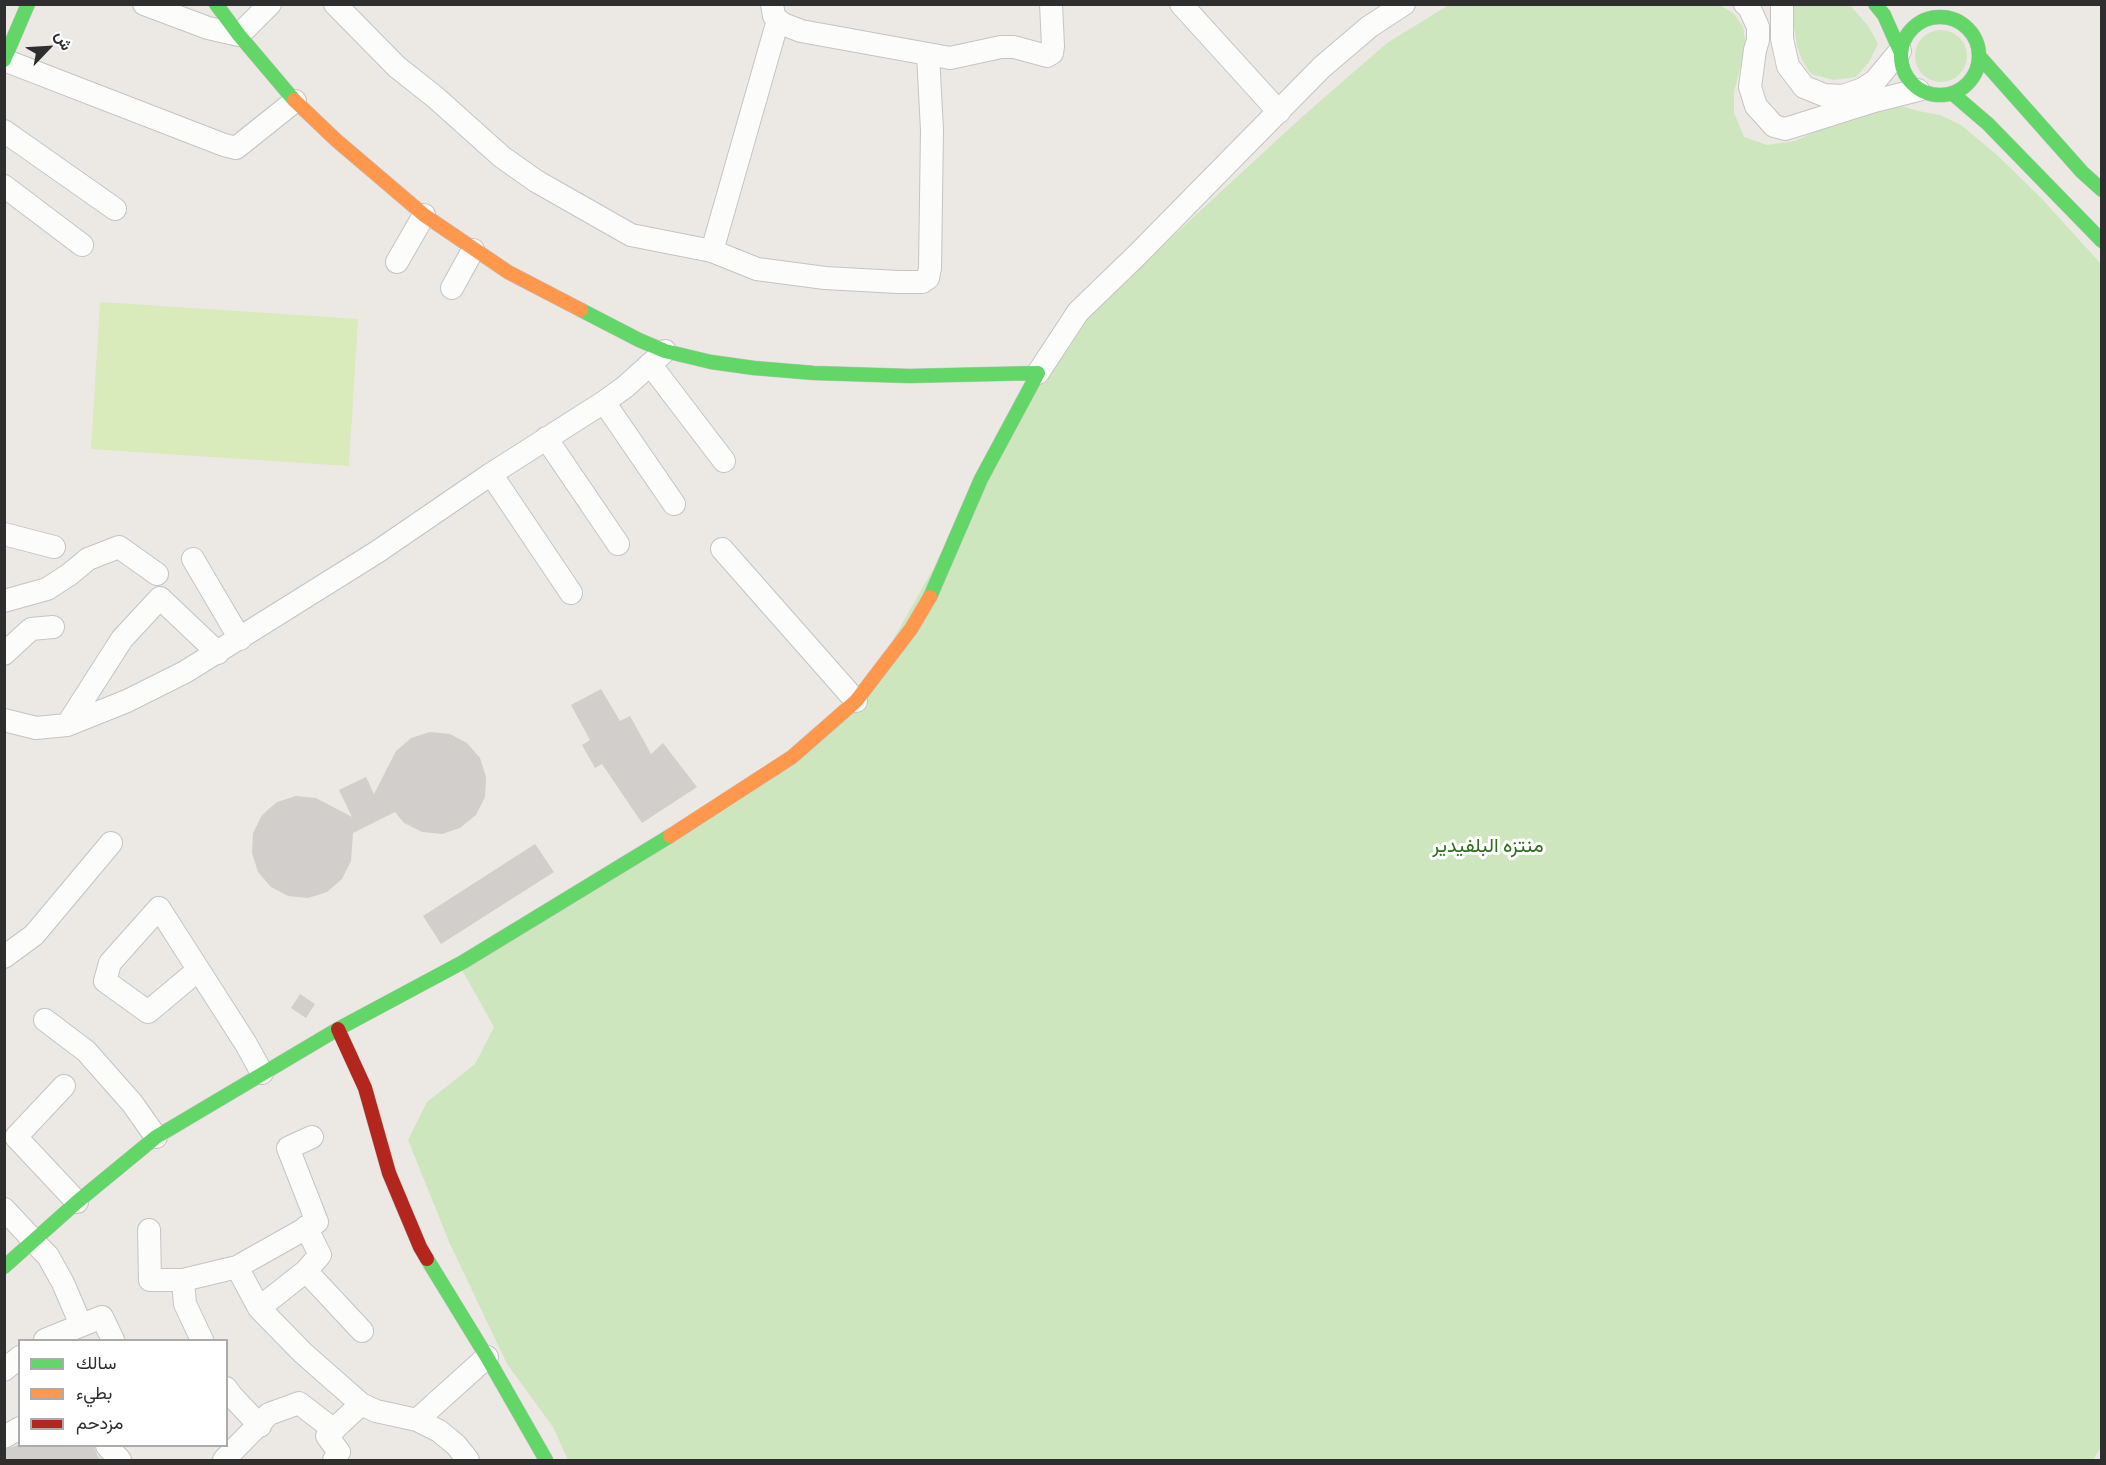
<!DOCTYPE html>
<meta charset="utf-8">
<style>
body{margin:0}
#map{position:relative;width:2106px;height:1465px;overflow:hidden;background:#ece8e4;font-family:"Archivo Narrow",Vazirmatn,sans-serif}
canvas{display:block}
.frame{position:absolute;inset:0;border:6px solid #2e2e2e;pointer-events:none}
.legend{position:absolute;left:18px;top:1339px;width:210px;height:108px;box-sizing:border-box;background:#fff;border:2px solid #ababab;margin:0;padding:8px 10px;list-style:none;font-size:18px;color:#2e2e2e}
.legend li{display:flex;align-items:center;gap:12px;height:30px}
.legend b{width:30px;border:2px solid #ababab}
.north{position:absolute;left:18px;top:18px;width:60px;height:60px;-webkit-text-stroke:4px #fff;paint-order:stroke;rotate:65deg;font-size:16px;font-weight:700;line-height:24px;text-align:center;color:#2e2e2e}
.north::after{content:'';display:block;margin:auto;width:21px;height:27px;background:#2e2e2e;clip-path:polygon(50% 0,100% 100%,50% 72%,0 100%)}
</style>
<div id="map">
<canvas width="2106" height="1465"></canvas>
<div class="frame"></div>
<ul class="legend">
<li><b style="height:8px;background:#63d668"></b>سالك</li>
<li><b style="height:8px;background:#ff974d"></b>بطيء</li>
<li><b style="height:8px;background:#b3261e"></b>مزدحم</li>
</ul>
<div class="north">ش</div>
</div>
<script>
const context = document.querySelector('canvas').getContext('2d');
context.lineJoin = 'round';
function paint(path, color) {
  context.fillStyle = color;
  context.fill(path, 'evenodd');
}
function poly(rows) {
  const path = new Path2D();
  for (const r of rows) {
    if (r.length === 3) {
      path.moveTo(r[0] + r[2], r[1]);
      path.arc(r[0], r[1], r[2], 0, 2 * Math.PI);
      continue;
    }
    path.moveTo(r[0], r[1]);
    for (let i = 2; i < r.length; i += 2) path.lineTo(r[i], r[i + 1]);
  }
  return path;
}
function trace(path, color, width, dash) {
  context.strokeStyle = color;
  context.lineWidth = width;
  context.lineCap = dash ? 'butt' : 'round';
  context.setLineDash(dash || []);
  context.stroke(path);
}
function label(font, color, halo, rows, align = 'center') {
  context.font = font + ' "Archivo Narrow",Vazirmatn,sans-serif';
  context.lineWidth = 6;
  context.setLineDash([]);
  context.textBaseline = 'middle';
  context.strokeStyle = halo;
  context.fillStyle = color;
  for (const [text, x, y, turn = 0] of rows) {
    context.save();
    context.translate(x, y);
    context.rotate((+turn || 0) * Math.PI / 180);
    context.textAlign = isNaN(turn) ? turn : align;
    if (halo) context.strokeText(text, 0, 0);
    context.fillText(text, 0, 0);
    context.restore();
  }
}
paint(poly([
 [1449,5,1720,5,1734,14,1743,27,1746,45,1734,92,1734,113,1744,137,1767,145,1795,141,1850,116,1898,105,1918,111,1940,115,1961,125,1997,155,2042,199,2101,264,2102,1446,2093,1460,568,1460,553,1427,507,1364,450,1244,408,1140,427,1102,475,1064,494,1027,462,970,855,707,1075,318,1122,283,1303,116,1387,43],
 [1792,5,1850,5,1869,27,1878,44,1869,62,1856,77,1834,80,1811,74,1802,60,1797,46,1791,9],
 [1941,56,26]
]), '#cee6be');
paint(poly([
 [100,302,358,319,349,466,91,449]
]), '#d9eabb');
paint(poly([
 [601,689,620,721,630,716,651,754,663,743,697,787,642,823,602,764,595,768,582,745,590,740,571,705],
 [430,732,450,734,467,743,480,758,486,777,485,797,476,815,460,828,442,834,422,832,404,823,395,812,353,833,351,861,342,879,327,892,308,898,288,896,271,887,258,872,252,853,253,833,262,815,277,802,296,796,316,798,352,817,339,790,366,777,374,794,396,751,411,738],
 [535,844,554,872,441,944,423,916],
 [300,994,315,1004,306,1018,291,1008],
 [20,1444,20,1446,94,1446,97,1455,102,1461,4,1461,4,1450]
]), '#d1cecb');
const street = poly([
 [144,4,208,28,239,35,270,4],
 [335,4,397,67,435,97,502,157,536,181,631,235,712,251,757,269,825,278,898,282,922,282,928,278,930,268,932,130,928,55],
 [772,4,774,16,778,20,783,24,801,31,950,58,1001,47,1014,47,1047,56,1052,53,1053,46,1051,4],
 [1181,4,1279,112],
 [1745,4,1749,7,1758,27,1758,40,1755,50,1750,87,1756,106,1774,126,1785,129,1795,126,1874,101,1918,90],
 [1782,4,1782,39,1788,66,1804,87,1824,95,1843,96,1863,89,1875,81,1900,51],
 [4,60,224,145,236,148,295,101],
 [4,131,115,209],
 [4,186,82,245],
 [712,251,778,20],
 [397,262,424,215],
 [452,288,473,250],
 [650,364,724,461],
 [1038,373,1078,312,1137,255,1322,67,1369,27,1404,4],
 [604,402,674,504],
 [546,438,618,544],
 [491,474,571,593],
 [4,534,54,547],
 [722,549,856,701],
 [193,559,240,639],
 [4,601,47,589,70,574,88,559,119,547,157,574],
 [4,654,31,629,53,627],
 [4,720,36,728,67,725,127,701,185,672,377,552,491,474,604,402,625,387,665,351],
 [67,725,122,639,160,598,218,653],
 [4,957,34,935,111,843],
 [197,971,148,1012,105,981,110,963,159,908,246,1044,262,1073],
 [45,1020,86,1051,132,1103,156,1137],
 [64,1086,16,1137,77,1202],
 [4,1209,34,1241],
 [149,1230,150,1280,183,1280,237,1267,317,1222,288,1148,312,1137],
 [34,1242,48,1256,63,1283,81,1325],
 [237,1267,259,1308,303,1353,361,1404,376,1411,417,1420,439,1431,456,1445,468,1460],
 [306,1271,362,1331],
 [183,1280,185,1304,202,1340],
 [259,1308,306,1271,320,1255,306,1227],
 [45,1340,102,1317,113,1340],
 [4,1370,20,1357],
 [226,1388,231,1395,260,1426],
 [417,1420,487,1357],
 [4,1437,20,1428],
 [107,1446,120,1460],
 [224,1460,269,1414,299,1403,334,1430],
 [334,1460,339,1452,327,1436,361,1404]
]);
const fast = poly([
 [216,4,239,35,294,100],
 [1875,4,1884,15,1900,51],
 [1940,56,39],
 [1979,56,2082,172,2102,190],
 [4,60,28,4],
 [1953,94,1988,124,2102,241],
 [581,310,639,340,665,351,711,362,754,368,814,373,909,376,1038,373,981,479,930,597],
 [427,1259,487,1357,546,1460],
 [4,1267,77,1202,156,1137,338,1029,463,962,670,836]
]);
const slow = poly([
 [294,100,336,140,424,215,508,272,581,310],
 [670,836,792,757,856,701,911,629,930,597]
]);
const jam = poly([
 [338,1029,365,1088,389,1173,420,1247,427,1259]
]);
trace(street, '#c5c4c5', 24);
trace(fast, '#c5c4c5', 15);
trace(slow, '#c5c4c5', 15);
trace(jam, '#c5c4c5', 15);
trace(street, '#fcfcfb', 22);
trace(fast, '#63d668', 14);
trace(slow, '#ff974d', 14);
trace(jam, '#b3261e', 14);
label('20px', '#2c6e1b', '#fff', [
 ["منتزه البلفيدير",1488,847]
]);
</script>
